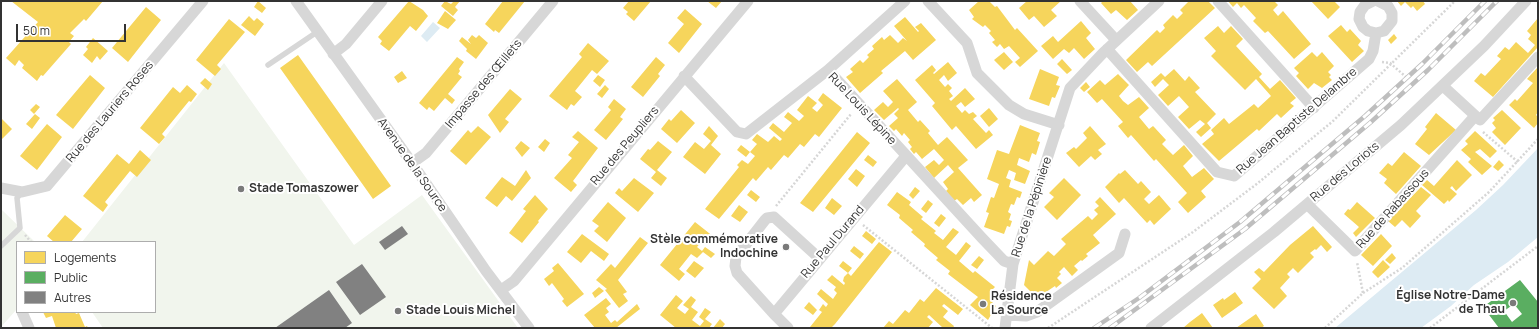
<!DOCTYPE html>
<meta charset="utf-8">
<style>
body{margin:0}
#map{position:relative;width:1539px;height:329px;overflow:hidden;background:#fff;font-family:Manrope,sans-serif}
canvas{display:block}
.frame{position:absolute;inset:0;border:2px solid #333;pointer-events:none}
.legend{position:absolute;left:16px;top:241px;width:140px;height:72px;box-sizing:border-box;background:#fff;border:1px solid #adadad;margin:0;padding:5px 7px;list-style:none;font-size:12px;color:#333}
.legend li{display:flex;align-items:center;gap:8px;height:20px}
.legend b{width:20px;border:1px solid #adadad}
.scale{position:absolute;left:16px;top:24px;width:110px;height:18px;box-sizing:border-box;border:2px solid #333;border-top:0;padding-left:5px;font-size:12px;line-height:14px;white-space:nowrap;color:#333;-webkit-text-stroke:3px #fff;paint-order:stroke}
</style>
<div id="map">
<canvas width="1539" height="329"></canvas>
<div class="frame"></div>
<ul class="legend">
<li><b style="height:11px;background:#f6d55c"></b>Logements</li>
<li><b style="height:11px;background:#5aae61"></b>Public</li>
<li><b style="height:11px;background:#818181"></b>Autres</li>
</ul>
<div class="scale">50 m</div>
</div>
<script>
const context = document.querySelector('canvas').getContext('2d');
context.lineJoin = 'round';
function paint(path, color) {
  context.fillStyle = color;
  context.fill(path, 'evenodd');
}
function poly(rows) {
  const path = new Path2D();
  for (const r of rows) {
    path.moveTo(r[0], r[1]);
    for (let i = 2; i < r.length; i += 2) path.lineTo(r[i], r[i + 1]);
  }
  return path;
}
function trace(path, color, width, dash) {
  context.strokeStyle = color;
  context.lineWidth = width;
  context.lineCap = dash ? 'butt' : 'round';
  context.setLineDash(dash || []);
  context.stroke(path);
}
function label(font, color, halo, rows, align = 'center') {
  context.font = font + ' Manrope,sans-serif';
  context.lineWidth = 4;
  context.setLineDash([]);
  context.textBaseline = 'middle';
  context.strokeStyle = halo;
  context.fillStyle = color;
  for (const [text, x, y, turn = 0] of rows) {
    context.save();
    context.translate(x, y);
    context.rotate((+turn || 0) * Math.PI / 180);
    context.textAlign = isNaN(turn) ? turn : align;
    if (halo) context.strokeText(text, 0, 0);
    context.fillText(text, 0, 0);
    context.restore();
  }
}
paint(poly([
 [224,63,354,245,422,195,518,328,103,328,92,312,155,312,155,242,82,242],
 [1,209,35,242,17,242,17,309,1,327]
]), '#f1f5ed');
paint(poly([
 [433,22,440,28,427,42,421,36],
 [1538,148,1538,237,1508,262,1474,285,1451,306,1421,328,1335,328,1476,210,1503,185]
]), '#ddebf3');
paint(poly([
 [11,1,103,1,86,21,84,19,70,33,74,36,69,42,71,44,43,76,41,75,37,81,22,68,24,65,19,60,15,66,6,58,38,22],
 [258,1,266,8,262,13,254,7],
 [409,1,423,10,428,16,416,31,410,26,389,51,380,44,382,41,378,37],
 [445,1,451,4,454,1,460,1,455,7,458,10,453,16,441,6],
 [503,1,525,1,499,33,495,30,494,32,485,24],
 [629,1,651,1,634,21,626,14,628,12,623,8],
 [707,1,722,1,716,8],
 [979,1,989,1,995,7,997,6,1015,30,1017,28,1038,51,1020,67,1015,62,1020,58,1009,46,1004,49,1000,44,997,47,992,42,995,40,989,33,991,31,985,25,983,27,972,19,974,17,969,10],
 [1027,1,1061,1,1051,10,1057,16,1044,27,1034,16,1029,20,1019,8],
 [1103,1,1130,1,1138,10,1127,20,1116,10,1111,14,1101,3],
 [1189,1,1208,1,1215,8,1152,66,1148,62,1137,72,1126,60,1157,30,1160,33,1165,28,1163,25,1173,15,1177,19,1183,13,1180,10],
 [1228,1,1274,1,1278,5,1273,10,1278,16,1283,11,1311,44,1294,59,1268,31,1265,33,1253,21,1256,18,1244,5,1241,8,1237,3,1233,7],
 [1311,1,1334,1,1340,7,1328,19],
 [1397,1,1423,1,1425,4,1417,11,1413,6,1411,8,1405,2,1401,6],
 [146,7,161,20,128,62,112,48],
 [685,9,702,24,679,53,668,43,684,24,677,18],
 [445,11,456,20,448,29,437,23],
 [249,16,254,21,257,18,264,24,255,36,241,25],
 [905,17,918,32,919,31,915,27,921,23,936,40,913,60,905,51,881,71,883,73,860,93,846,77,853,72,850,69,860,60,863,63,869,57,867,55,874,49,872,46,882,37,884,40,890,35,898,43,903,38,907,41,894,26],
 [1538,18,1538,47,1493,97,1474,81,1481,73,1485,76,1501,59,1497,56,1505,47,1509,50,1516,42,1528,53,1535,45,1528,39,1531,35,1527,31],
 [229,19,245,32,217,65,221,69,215,76,196,60],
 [1081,21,1091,33,1086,38,1095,49,1084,59,1074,48,1069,53,1064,49,1053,59,1041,46,1053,36,1058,42],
 [1341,25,1347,32,1350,29,1361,41,1358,45,1364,51,1352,62,1328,36],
 [1218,26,1224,33,1231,26,1243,39,1236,46,1262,74,1259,77,1270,89,1280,80,1296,98,1290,103,1294,106,1281,118,1277,114,1259,131,1257,129,1219,161,1202,144,1214,134,1211,130,1224,118,1229,124,1254,104,1258,108,1271,96,1256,79,1245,90,1211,56,1216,51,1204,38],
 [1394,34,1397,38,1391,44,1388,40],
 [472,35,476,38,479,35,488,43,476,59,466,51,467,49,459,41,462,37,471,44,468,40],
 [93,38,108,51,100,60,97,56,92,63,83,55,88,49,86,47],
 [588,43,609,61,597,74,592,70,575,91,582,97,574,106,571,104,567,110,549,96,582,57,579,54],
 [1004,52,1013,62,1004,70,994,60],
 [1312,52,1317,57,1322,52,1334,66,1328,72,1331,75,1329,77,1332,80,1322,88,1314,83,1308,89,1296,76,1299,73,1294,68],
 [298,55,391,186,373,199,280,68],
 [457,57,464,62,459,69,460,71,458,74,462,77,448,94,455,100,452,104,445,98,434,111,429,107,427,110,419,103],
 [656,57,665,65,658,74,660,76,643,97,631,87],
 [1062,59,1072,70,1067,74,1057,64],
 [948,62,957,73,948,81,944,75,939,80,945,87,948,84,952,88,949,91,953,96,949,99,951,101,965,88,975,99,965,107,961,102,956,106,962,113,965,110,969,114,973,112,977,116,973,119,986,133,989,130,993,135,976,149,956,126,952,130,932,106,935,103,915,80,932,65,936,70,933,73,934,74],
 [1538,67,1538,112,1536,115,1538,117,1538,123,1534,128,1509,105,1515,99,1517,101,1533,83,1527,79],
 [1040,69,1059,77,1056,85,1060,86,1055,98,1052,97,1049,106,1029,99],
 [1174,69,1185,81,1189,76,1200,88,1195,92,1216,114,1207,123,1211,128,1201,137,1196,132,1205,124,1200,120,1189,129,1178,117,1189,107,1179,96,1168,106,1158,95,1169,85,1163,79,1155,87,1151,82,1161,73,1165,77],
 [402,71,407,78,398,83,394,77],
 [1118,74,1129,85,1119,96,1123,101,1128,105,1139,97,1149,108,1139,117,1149,129,1153,126,1155,128,1166,140,1162,144,1173,155,1184,145,1193,156,1183,166,1192,177,1204,168,1214,179,1201,191,1206,197,1188,213,1178,202,1187,193,1156,159,1154,161,1131,135,1128,138,1118,126,1123,122,1102,99,1097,103,1087,92,1100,80,1105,85],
 [90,75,105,88,73,129,56,115],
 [598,75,605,80,600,87,593,81],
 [205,78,212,84,208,90,200,83],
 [897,79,917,102,908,110,918,122,920,120,930,131,928,133,938,145,947,137,968,160,958,168,982,195,974,202,971,198,963,205,957,199,954,201,946,191,948,189,943,182,954,172,948,165,934,178,925,167,934,160,939,165,944,160,934,149,922,159,916,152,914,154,910,149,912,147,908,142,910,140,904,133,902,136,896,129,894,131,889,126,898,118,894,114,899,109,898,108,884,120,874,110,883,102,888,107,893,102,883,91],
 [1086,82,1090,87,1084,92,1080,88],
 [187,85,197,94,191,102,189,101,162,134,165,137,159,144,140,128,173,87,180,93],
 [605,85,609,89,602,98,597,94],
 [510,89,522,99,505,119,509,122,500,133,488,115],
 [823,93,842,108,819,137,815,134,804,147,800,144,788,158,784,155,771,170,768,167,756,181,753,178,719,219,705,209,739,167,737,165,742,160,748,164,755,156,750,152,757,144,752,140,757,134,768,142,774,136,780,141,782,139,769,128,773,123,784,132,792,123,784,117,788,112,799,121,804,116,797,110,808,96,817,103,812,108,817,112,823,105,818,100],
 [614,99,626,109,620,117,623,119,606,140,594,130,611,110,608,107],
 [36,104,40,107,34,114,30,110],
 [989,108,998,119,989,127,980,116],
 [681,110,695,123,677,143,661,129,669,119,671,121],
 [1502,110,1521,128,1505,145,1492,132,1496,128,1492,123,1495,120,1493,118],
 [1436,113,1456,130,1429,155,1415,144,1427,129,1425,127],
 [35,114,40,118,32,129,26,124],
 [1,118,12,129,1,140],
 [47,124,62,137,37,170,20,156],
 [1020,125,1040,133,1037,141,1040,142,1036,155,1032,153,1029,162,1019,158,1017,165,1030,171,1025,184,1014,180,1016,173,1009,170,1006,178,1011,180,1009,187,1022,192,1020,198,1017,197,1014,205,1011,204,1008,212,1011,214,1009,220,1012,221,1010,227,1007,226,1004,234,984,227,989,213,986,212,991,197,994,198,999,184,987,179,997,150,1009,154],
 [478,126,491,137,466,165,450,151,468,130,471,133],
 [709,126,718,136,711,145,721,154,705,174,683,157,695,142,704,149,711,141,703,134],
 [1090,126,1106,144,1098,150,1102,154,1095,160,1091,156,1079,167,1066,153,1074,147,1076,149,1087,138,1083,133],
 [578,131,598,148,573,181,577,185,571,192,554,178,572,158,568,155,579,142,572,137],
 [1475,131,1497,151,1490,158,1480,149,1475,152,1492,166,1482,175,1468,162,1471,159,1461,150,1468,144,1465,141],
 [857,132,870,143,813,212,800,203],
 [545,139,550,143,544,152,538,147],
 [521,141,530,148,522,157,515,148],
 [658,141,672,152,657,170,667,178,661,186,651,178,656,172,640,159,648,149,650,150],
 [741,145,750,152,746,157,737,150],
 [140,150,151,160,137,177,130,171,105,202,108,205,103,212,83,196,117,154,129,164],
 [1404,152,1421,166,1396,194,1384,183,1387,179,1379,173,1388,163,1392,166],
 [868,155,877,162,873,167,864,160],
 [1457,160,1472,175,1456,191,1452,186,1450,188,1457,194,1449,202,1448,200,1444,204,1422,185,1427,180,1434,186],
 [1499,160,1504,165,1498,171,1493,167],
 [856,169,865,176,857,187,848,179],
 [526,170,531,178,512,201,506,196,497,207,485,198,502,177,515,186],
 [1125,170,1138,184,1141,181,1151,192,1144,199,1149,204,1159,195,1171,209,1154,225,1150,220,1147,223,1124,198,1119,203,1105,187,1119,173,1120,174],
 [634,178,654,193,638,212,615,193,619,188,622,191],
 [1064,178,1081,195,1057,220,1044,207,1054,197,1049,193],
 [915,187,920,191,913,199,909,195],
 [1421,187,1431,195,1416,211,1421,216,1410,228,1402,220,1395,227,1388,221],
 [751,190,760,197,756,202,747,195],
 [897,192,911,202,909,205,923,217,921,219,936,231,934,233,943,240,953,228,959,232,946,247,956,255,966,242,971,246,959,261,973,273,975,271,995,287,992,290,998,295,992,302,996,306,988,320,970,305,978,297,948,274,950,271,936,260,938,258,924,246,925,244,911,232,913,230,899,218,900,215,887,205],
 [535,195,548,209,538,221,539,222,522,243,509,233,526,211,523,209],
 [1100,197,1116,214,1093,235,1100,243,1086,254,1088,256,1082,261,1081,260,1074,266,1078,270,1072,276,1064,267,1059,272,1061,274,1057,278,1062,283,1056,288,1055,286,1037,298,1024,285,1029,260,1034,265,1048,251,1054,256,1066,244,1061,239,1088,216,1092,220,1098,214,1094,210,1099,206,1095,202],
 [832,198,842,206,834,215,825,208],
 [928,200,933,204,926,213,921,209],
 [608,202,626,218,607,242,594,231,599,226,592,221],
 [1357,202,1375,218,1356,237,1353,233,1359,227,1344,214,1348,209,1350,210],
 [739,205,748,212,740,222,731,216],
 [941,214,946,218,939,227,934,223],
 [65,215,82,229,71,242,54,242,47,236],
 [695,222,714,237,709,244,703,240,697,247,702,251,705,247,715,254,711,258,703,252,697,258,691,254,679,269,685,274,679,281,660,265],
 [1313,226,1332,247,1327,252,1321,245,1316,250,1315,249,1310,253,1314,257,1298,273,1293,268,1287,274,1290,277,1280,288,1287,296,1274,309,1252,288,1261,279,1254,272,1259,268,1264,272,1290,245],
 [866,231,876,239,872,244,862,236],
 [582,234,609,254,604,261,591,251,581,263,567,252],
 [1381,234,1392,246,1373,266,1361,255],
 [640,237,648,243,618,280,627,292,623,294,628,301,619,308,605,290,607,289,596,280,611,264,615,268],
 [879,242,892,252,835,324,831,328,810,327,822,312,819,310,823,304,826,307,828,304,817,294,821,289,833,299,837,293,834,290,836,287,827,280,832,275,844,285,845,283,843,281,844,277,848,273,851,276],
 [854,246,864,254,860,259,850,251],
 [1392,253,1396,258,1390,264,1385,260],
 [979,256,984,260,977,269,971,265],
 [1383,260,1390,267,1378,278,1372,272],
 [694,261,704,268,695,278,686,271],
 [843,261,852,268,848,273,839,266],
 [558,263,584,294,567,307,562,301,564,299,552,283,549,286,544,279,554,271,552,268],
 [599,287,604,291,595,298,592,293],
 [936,288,963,309,958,315,944,304,942,306,948,311,943,317,954,326,953,328,943,328,929,315,927,317,933,322,928,328,883,328,889,321,893,324,905,310,909,313,920,299,924,302],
 [1235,292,1243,303,1222,318,1213,305,1223,298,1224,300],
 [676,295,683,301,677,308,685,314,689,309,683,305,691,296,696,300,691,307,698,312,692,320,700,326,704,321,699,317,705,308,711,312,705,319,712,324,709,328,676,328,660,315],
 [606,298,611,304,606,308,609,312,605,315,611,323,615,320,617,322,637,304,640,309,616,328,595,328,584,315],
 [809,302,817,310,813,315,804,308],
 [43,312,75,312,76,314,79,313,85,327,87,326,88,328,56,328,52,316,46,318],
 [1202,313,1213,328,1183,328,1190,322],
 [1256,314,1264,326,1261,328,1236,328],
 [720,319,725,324,722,328,713,328]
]), '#f6d55c');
paint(poly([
 [1520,280,1538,302,1538,328,1499,328,1483,307],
 [1514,304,1522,314,1512,322,1504,311]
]), '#5aae61');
paint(poly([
 [402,226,408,234,385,250,379,242],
 [362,264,386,297,360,315,336,282],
 [329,290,352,323,345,328,275,328]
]), '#818181');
trace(poly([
 [1382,62,1390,63,1406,77],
 [1483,132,1518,162],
 [776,206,851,114],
 [863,225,992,328],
 [25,235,31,242],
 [1363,293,1402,268,1489,192,1538,139],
 [1048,328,1193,232,1258,183,1333,121,1455,1],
 [1325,328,1363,293,1357,262],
 [1430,328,1538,246]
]), '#d6d6d6', 2.5, [2, 2]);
trace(poly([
 [268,65,317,32],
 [1,246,20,228,17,198,22,192]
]), '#d7d7d7', 5.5);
trace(poly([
 [296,1,412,163,486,271,529,328],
 [928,1,967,43,977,73,1009,105,1024,114,1059,125],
 [1080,1,1116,40],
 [1218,1,1314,108],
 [1373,1,1365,5,1360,12,1359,19,1363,27,1368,31,1376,33,1384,31,1392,21,1392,13,1388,6,1378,1],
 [1107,49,1217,172,1234,176,1369,59,1373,51,1376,33],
 [333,54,346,44,382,1],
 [828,70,982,238,1004,261,1013,264],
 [684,76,737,132,746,134,828,70,905,1],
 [1443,86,1480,120,1538,57],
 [412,163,426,153,553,1],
 [1,188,22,192,47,186,203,1],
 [1307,204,1355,251,1475,116],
 [501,290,514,281,748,1],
 [22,312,29,328],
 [774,314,737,273,735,266,736,257,765,220,767,218,774,217,819,258],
 [1006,315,1026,316,1037,312,1119,253,1125,234],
 [788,328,774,314,906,156],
 [1005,328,1013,264,1070,88,1103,53,1159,1],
 [1151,328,1274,232,1401,125,1484,46,1526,1]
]), '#d7d7d7', 11);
const rail = poly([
 [1094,328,1139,298,1240,222,1365,116,1422,64,1485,1],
 [1110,328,1245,229,1371,122,1428,70,1497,1]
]);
trace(rail, '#bebebe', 4.5);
trace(rail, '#fff', 3, [9]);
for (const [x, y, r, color] of [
 [241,189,4,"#7a7a7a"],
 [786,247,4,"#7a7a7a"],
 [1513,303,4,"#7a7a7a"],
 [983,304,4,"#7a7a7a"],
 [398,311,4,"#7a7a7a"]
]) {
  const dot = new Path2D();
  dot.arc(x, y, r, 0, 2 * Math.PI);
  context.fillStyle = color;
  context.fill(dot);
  trace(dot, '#fff', 1.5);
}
label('12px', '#333', '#fff', [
 ["Impasse des Œillets",484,84,-50],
 ["Rue Louis Lépine",862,109,47],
 ["Rue des Lauriers Roses",110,112,-50],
 ["Rue Jean Baptiste Delambre",1297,121,-41],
 ["Rue des Peupliers",625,146,-50],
 ["Avenue de la Source",412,165,55],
 ["Rue des Loriots",1345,172,-40],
 ["Rue de la Pépinière",1032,207,-72],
 ["Rue de Rabassous",1393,209,-48],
 ["Rue Paul Durand",833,242,-50]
]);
label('bold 12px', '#333', '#fff', [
 ["Stade Tomaszower",249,189],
 ["Stèle commémorative",778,240,"right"],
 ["Indochine",778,254,"right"],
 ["Église Notre-Dame",1505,296,"right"],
 ["de Thau",1505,310,"right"],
 ["Résidence",991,297],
 ["La Source",991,311],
 ["Stade Louis Michel",406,311]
], 'left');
</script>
